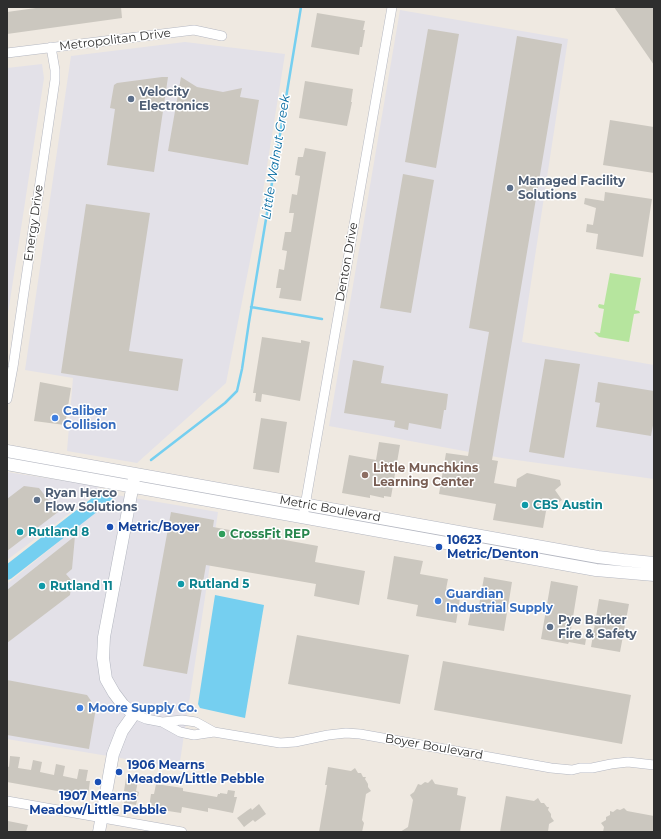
<!DOCTYPE html>
<style>
body{margin:0}
#map{position:relative;width:661px;height:839px;overflow:hidden;background:#efe9e1;font-family:Montserrat,sans-serif}
canvas{display:block}
.frame{position:absolute;inset:0;border:8px solid #2e2e2e;pointer-events:none}
</style>
<div id="map">
<canvas width="661" height="839"></canvas>
<div class="frame"></div>
</div>
<script>
const context = document.querySelector('canvas').getContext('2d');
context.lineJoin = 'round';
function paint(path, color) {
  context.fillStyle = color;
  context.fill(path, 'evenodd');
}
function poly(rows) {
  const path = new Path2D();
  for (const r of rows) {
    path.moveTo(r[0], r[1]);
    for (let i = 2; i < r.length; i += 2) path.lineTo(r[i], r[i + 1]);
  }
  return path;
}
function trace(path, color, width, dash) {
  context.strokeStyle = color;
  context.lineWidth = width;
  context.lineCap = dash ? 'butt' : 'round';
  context.setLineDash(dash || []);
  context.stroke(path);
}
function label(font, color, halo, rows, align = 'center') {
  context.font = font + ' Montserrat,sans-serif';
  context.lineWidth = 3;
  context.setLineDash([]);
  context.textBaseline = 'middle';
  context.strokeStyle = halo;
  context.fillStyle = color;
  for (const [text, x, y, turn = 0] of rows) {
    context.save();
    context.translate(x, y);
    context.rotate((+turn || 0) * Math.PI / 180);
    context.textAlign = isNaN(turn) ? turn : align;
    if (halo) context.strokeText(text, 0, 0);
    context.fillText(text, 0, 0);
    context.restore();
  }
}
paint(poly([
 [400,10,568,39,522,342,654,365,654,479,502,458,329,426],
 [185,42,285,54,260,210,226,383,137,463,67,451,73,378,25,370,71,56],
 [42,64,44,78,7,320,7,68],
 [7,472,92,485,102,489,7,560],
 [116,495,218,512,179,768,7,739,7,584]
]), '#e3e1e8');
paint(poly([
 [610,273,641,278,635,310,639,311,640,313,634,314,629,342,599,337,594,332,600,333,604,309,599,308,598,306,599,304,604,305]
]), '#b6e59e');
paint(poly([
 [215,595,264,605,245,718,200,708,198,704]
]), '#75cff0');
trace(poly([
 [251,307,322,319],
 [151,460,225,403,237,391,242,369,249,322,301,7]
]), '#75cff0', 2.5);
trace(poly([
 [7,573,106,496]
]), '#75cff0', 14);
paint(poly([
 [43,7,121,7,122,18,7,34,7,12],
 [614,7,654,7,654,65],
 [317,13,365,21,363,30,365,30,362,47,360,47,359,55,311,47],
 [428,29,459,34,436,168,405,162],
 [517,36,562,44,492,460,498,461,494,483,516,487,517,479,527,473,560,480,561,485,555,490,562,500,546,511,543,528,493,520,496,504,439,494,446,453,468,456,489,332,469,328],
 [162,77,168,77,154,172,107,165,115,109,110,108,114,85,117,83],
 [181,77,197,87,223,92,242,88,240,97,259,100,248,165,168,151],
 [305,81,353,89,351,102,352,102,347,126,299,118],
 [610,120,654,127,654,173,603,165],
 [305,148,326,152,301,301,279,298,281,288,276,288,279,269,284,270,287,251,282,250,285,232,291,232,294,213,289,213,292,194,297,195,300,176,295,175,298,157,303,157],
 [403,174,434,180,411,313,380,308],
 [605,192,652,199,643,257,596,249,598,234,586,232,587,224,593,225,596,208,584,204,585,198,604,201],
 [86,204,150,213,129,351,183,359,178,391,61,373],
 [262,337,301,343,301,340,310,342,300,401,262,394,261,402,255,401,256,393,253,393],
 [545,359,580,364,564,458,529,452],
 [353,360,384,366,381,383,448,394,446,410,444,410,441,429,409,423,408,430,394,427,395,421,344,413],
 [40,382,71,388,65,425,34,421],
 [598,382,654,391,654,420,651,436,596,427,600,403,595,402],
 [261,418,287,422,279,473,253,469],
 [379,442,400,445,391,497,384,496,384,498,370,495,370,498,342,493,349,455,376,460],
 [24,486,39,488,58,512,7,551,7,499],
 [171,512,214,520,213,527,318,546,315,562,365,571,359,605,314,596,316,584,206,565,187,674,143,666],
 [75,536,72,569,66,574,72,581,70,595,7,643,7,590],
 [394,556,423,561,420,574,448,579,446,589,461,592,456,623,416,616,418,605,387,599],
 [484,577,512,582,504,631,468,625,471,610,478,611],
 [551,581,578,586,570,636,586,639,585,645,569,642,568,644,541,639],
 [599,599,629,604,620,652,591,647],
 [297,635,409,655,400,704,288,684],
 [443,661,631,695,622,744,434,710],
 [7,680,87,695,96,708,89,749,7,735],
 [10,756,20,757,18,768,31,770,33,760,42,762,40,772,54,775,56,764,65,766,63,776,77,779,79,769,88,770,86,781,90,781,88,795,85,794,85,796,7,782,7,766,9,767],
 [328,767,351,771,355,768,358,773,361,773,363,777,366,777,365,779,368,784,368,787,371,791,366,794,362,820,364,823,362,832,319,832,327,785,325,785],
 [126,778,138,781,136,791,139,792,136,805,124,803,126,792,124,791],
 [432,779,435,784,458,788,457,795,466,797,460,832,400,832,408,827,413,800,410,795,414,792,418,784,421,785,425,782,428,783],
 [156,784,183,788,183,791,217,797,218,794,220,794,220,793,227,794,228,790,235,791,234,797,237,797,233,813,208,808,208,812,182,807,181,813,149,808,151,794,154,794],
 [506,796,534,801,538,798,541,803,544,803,547,807,549,807,548,810,551,814,551,817,554,821,549,824,548,832,500,832],
 [259,804,266,814,255,822,253,820,244,827,237,818,248,810,251,808,252,810],
 [624,808,627,811,654,816,654,832,603,832,604,827,601,823,606,820,606,817,610,815,610,811,613,812,617,809,620,810],
 [8,821,28,825,26,832,7,832]
]), '#cbc7bf');
const street = poly([
 [7,53,194,30,222,36],
 [7,399,13,367,55,80,55,70,51,47],
 [303,517,392,7],
 [134,714,146,719,162,722,180,732,194,735,214,732,280,743,295,742,328,735,346,733,360,734,551,768,572,770,580,768,592,768,611,764,628,762,654,765],
 [163,722,182,720,196,722,214,732],
 [7,801,182,832]
]);
const secondary = poly([
 [7,451,598,557,623,560,654,563],
 [7,464,596,570,654,575],
 [99,832,113,754,122,731,134,714,123,705,114,693,106,679,103,658,104,637,134,479]
]);
trace(street, '#b4b7c1', 10);
trace(secondary, '#b4b7c1', 13);
trace(street, '#fff', 9);
trace(secondary, '#fff', 12);
for (const [x, y, r, color] of [
 [131,99,4,"#5c6f8a"],
 [510,188,4,"#5c6f8a"],
 [55,418,4,"#3f7fe0"],
 [365,475,4,"#8d6e63"],
 [37,500,4,"#5c6f8a"],
 [525,505,4,"#0f9aa8"],
 [110,527,4,"#1a4fb4"],
 [20,532,4,"#0f9aa8"],
 [222,534,4,"#2e9e5b"],
 [439,547,4,"#1a4fb4"],
 [181,584,4,"#0f9aa8"],
 [42,586,4,"#0f9aa8"],
 [438,601,4,"#3f7fe0"],
 [550,627,4,"#5c6f8a"],
 [80,708,4,"#3f7fe0"],
 [119,772,4,"#1a4fb4"],
 [98,782,4,"#1a4fb4"]
]) {
  const dot = new Path2D();
  dot.arc(x, y, r, 0, 2 * Math.PI);
  context.fillStyle = color;
  context.fill(dot);
  trace(dot, '#fff', 1.5);
}
label('12px', '#2e2e2e', '#fff', [
 ["Metropolitan Drive",115,40,-7],
 ["Energy Drive",34,223,-82],
 ["Denton Drive",347,262,-80],
 ["Metric Boulevard",330,509,10],
 ["Boyer Boulevard",434,747,10]
]);
label('bold 12px', '#4e5e75', '#fff', [
 ["Velocity",139,92],
 ["Electronics",139,106],
 ["Managed Facility",518,181],
 ["Solutions",518,195],
 ["Ryan Herco",45,493],
 ["Flow Solutions",45,507],
 ["Pye Barker",558,620],
 ["Fire & Safety",558,634]
], 'left');
label('bold 12px', '#366cbe', '#fff', [
 ["Caliber",63,411],
 ["Collision",63,425],
 ["Guardian",446,594],
 ["Industrial Supply",446,608],
 ["Moore Supply Co.",88,708]
], 'left');
label('bold 12px', '#785e54', '#fff', [
 ["Little Munchkins",373,468],
 ["Learning Center",373,482]
], 'left');
label('bold 12px', '#0d838f', '#fff', [
 ["CBS Austin",533,505],
 ["Rutland 8",28,532],
 ["Rutland 5",189,584],
 ["Rutland 11",50,586]
], 'left');
label('bold 12px', '#164399', '#fff', [
 ["Metric/Boyer",118,527],
 ["10623",447,540],
 ["Metric/Denton",447,554],
 ["1906 Mearns",127,765],
 ["Meadow/Little Pebble",127,779],
 ["1907 Mearns",98,796,"center"],
 ["Meadow/Little Pebble",98,810,"center"]
], 'left');
label('bold 12px', '#27864d', '#fff', [
 ["CrossFit REP",230,534]
], 'left');
label('italic 13px', '#0d6fa3', '#fff', [
 ["Little Walnut Creek",276,157,-81]
]);
</script>
